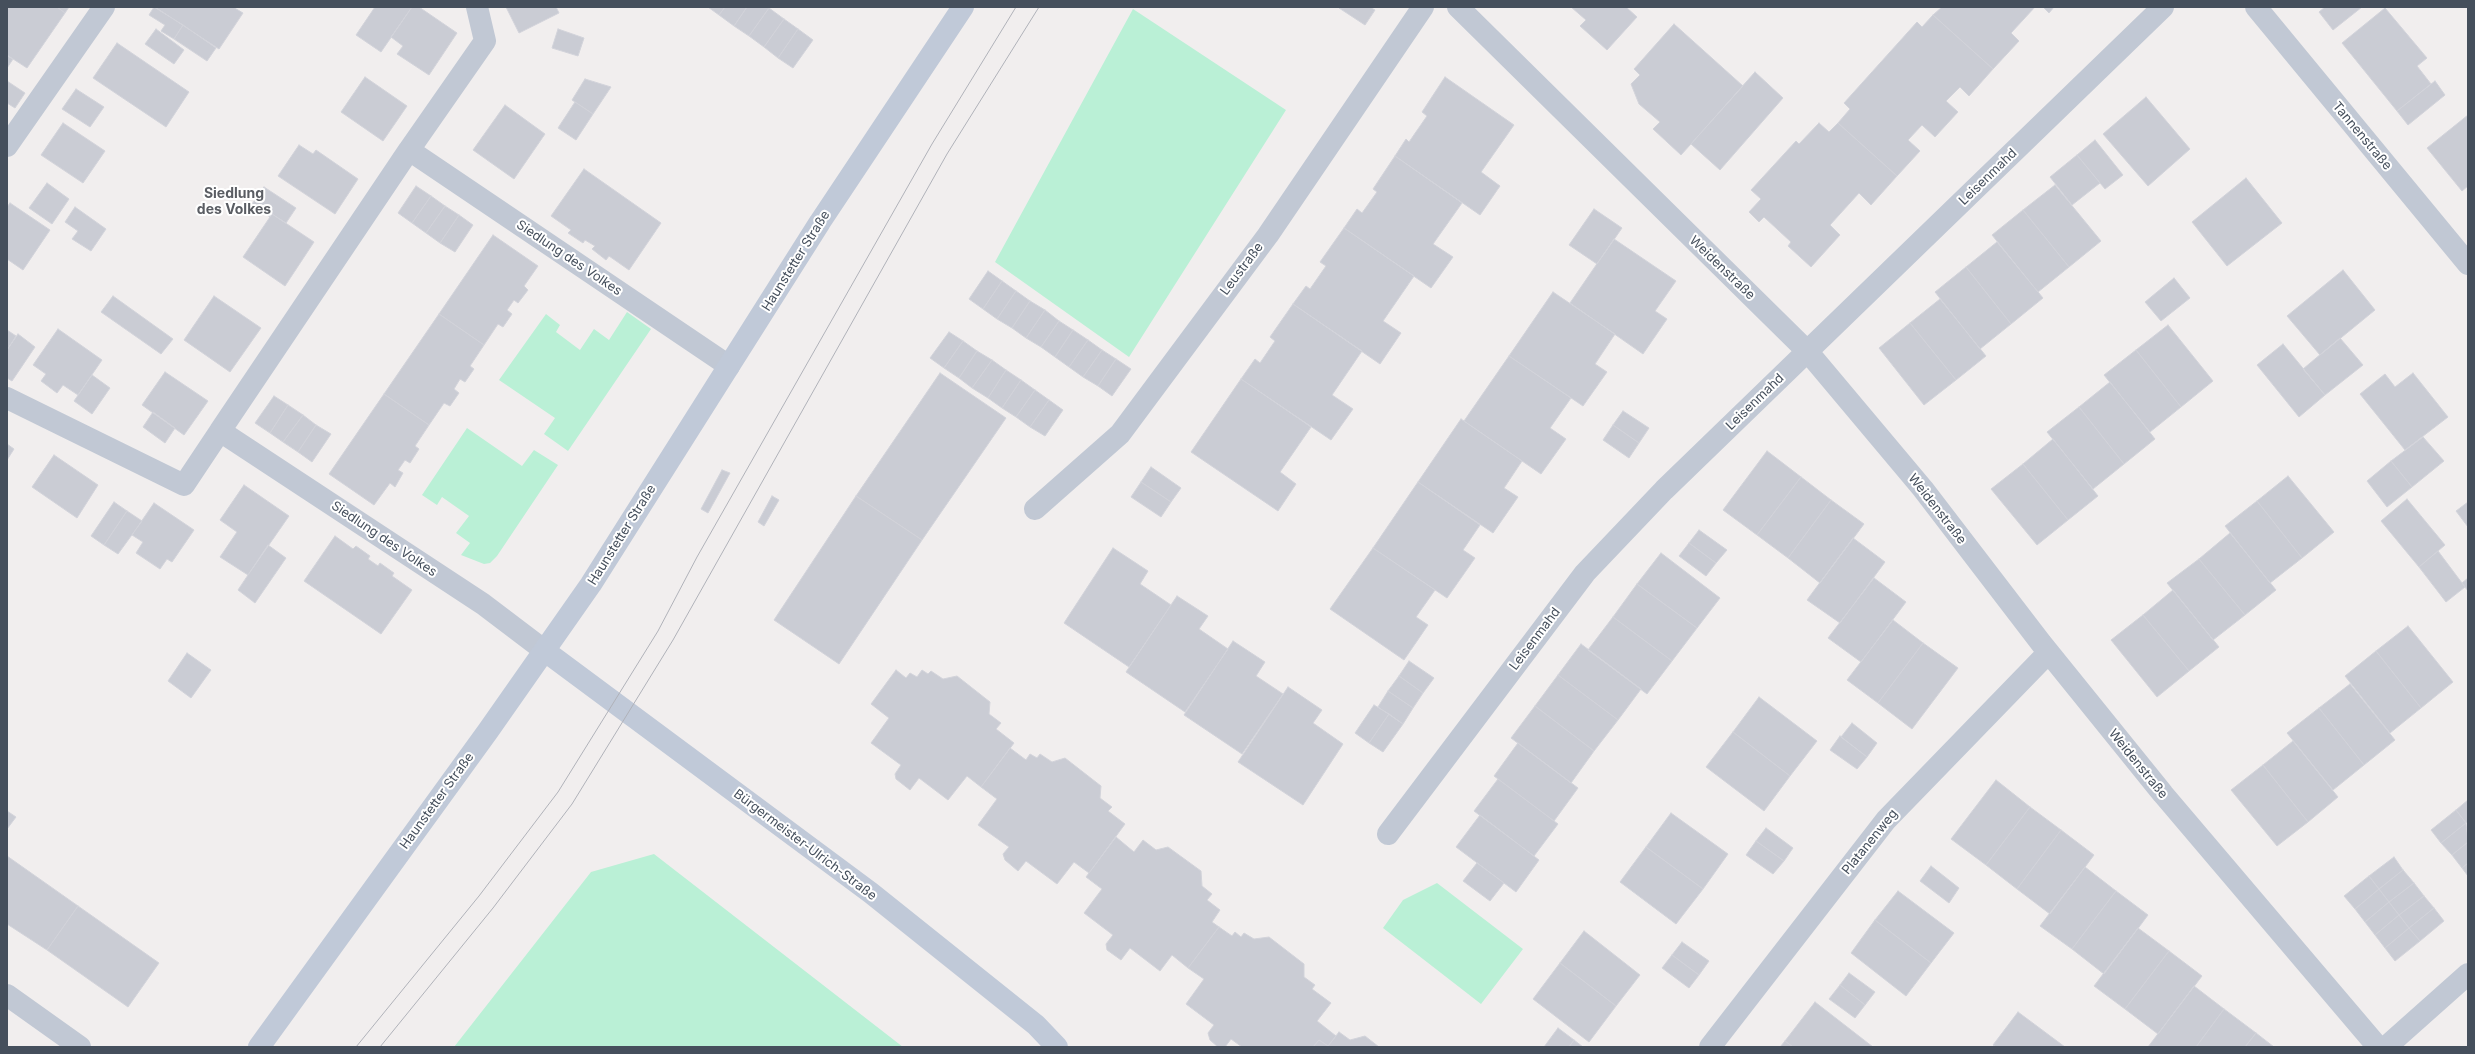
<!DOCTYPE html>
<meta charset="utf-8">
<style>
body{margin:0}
#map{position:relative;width:2475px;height:1054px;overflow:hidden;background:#f1eeee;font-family:Inter,sans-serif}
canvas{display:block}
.frame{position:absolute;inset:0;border:8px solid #454f5c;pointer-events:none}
</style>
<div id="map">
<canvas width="2475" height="1054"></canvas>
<div class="frame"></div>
</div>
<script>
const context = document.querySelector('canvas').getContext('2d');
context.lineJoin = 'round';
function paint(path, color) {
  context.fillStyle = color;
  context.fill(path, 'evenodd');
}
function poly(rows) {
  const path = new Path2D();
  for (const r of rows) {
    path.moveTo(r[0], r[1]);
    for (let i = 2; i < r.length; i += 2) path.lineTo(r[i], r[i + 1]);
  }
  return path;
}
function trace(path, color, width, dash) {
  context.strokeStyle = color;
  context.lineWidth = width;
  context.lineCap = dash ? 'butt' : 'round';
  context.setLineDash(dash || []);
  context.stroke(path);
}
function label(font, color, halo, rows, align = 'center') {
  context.font = font + ' Inter,sans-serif';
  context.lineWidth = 4;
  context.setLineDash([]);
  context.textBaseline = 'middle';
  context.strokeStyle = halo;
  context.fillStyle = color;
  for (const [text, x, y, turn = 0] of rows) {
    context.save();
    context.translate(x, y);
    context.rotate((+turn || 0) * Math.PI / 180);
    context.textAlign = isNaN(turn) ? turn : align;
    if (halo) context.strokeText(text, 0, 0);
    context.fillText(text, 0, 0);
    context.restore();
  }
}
paint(poly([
 [1133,9,1286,110,1129,357,995,262],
 [627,312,651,329,568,451,544,434,555,418,499,380,546,314,560,325,556,332,580,350,594,329,609,340],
 [467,428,522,466,534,450,558,465,497,556,490,563,484,564,461,555,470,543,456,533,469,516,442,497,437,505,422,495],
 [654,854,903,1047,454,1047,591,872],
 [1437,883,1523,949,1481,1004,1383,928,1403,900]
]), '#baf0d6');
const building = poly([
 [7,7,57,7,65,13,27,68,7,55,7,7],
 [57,7,69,7,65,13,57,7],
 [154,7,183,25,174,39,161,31,165,25,149,15,154,7],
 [155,7,233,7,243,13,219,49,155,7],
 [375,7,412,7,381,52,356,35,375,7],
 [412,7,419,7,457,33,429,75,397,54,403,46,391,37,412,7],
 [506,7,556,7,559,13,519,33,506,7],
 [708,7,725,7,719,15,708,7],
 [725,7,747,7,734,26,719,15,725,7],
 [747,7,769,8,749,36,734,26,747,7],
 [1370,7,1375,10,1365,25,1339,8,1370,7],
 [1571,7,1626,7,1637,17,1607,50,1580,26,1586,20,1571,7],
 [1942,7,2035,7,2011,33,2019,41,1993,69,1933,15,1942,7],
 [2043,7,2054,7,2049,13,2043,7],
 [2325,7,2362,7,2333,30,2319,12,2325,7],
 [769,8,784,19,764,47,749,36,769,8],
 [2385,8,2427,58,2417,66,2431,84,2397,111,2342,43,2385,8],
 [1933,15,1993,69,1969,96,1960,87,1946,101,1958,112,1935,137,1922,125,1908,140,1920,151,1897,176,1838,123,1850,109,1844,103,1917,22,1922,27,1933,15],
 [784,19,798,29,778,58,764,47,784,19],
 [1674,24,1743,86,1681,155,1653,129,1660,122,1639,104,1631,84,1640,75,1634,69,1674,24],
 [183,25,216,48,207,61,174,39,183,25],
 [156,29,184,50,174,64,145,44,156,29],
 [558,29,584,38,578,56,552,48,558,29],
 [798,29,813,40,793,68,778,58,798,29],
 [117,43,189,92,166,127,93,78,117,43],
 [7,56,13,59,7,68,7,56],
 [1755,72,1783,98,1720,170,1691,144,1755,72],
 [365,77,407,106,383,141,341,112,365,77],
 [1445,77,1514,125,1481,172,1500,186,1480,215,1395,156,1406,139,1409,142,1427,116,1422,112,1445,77],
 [585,79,611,87,593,114,572,100,585,79],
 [7,81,25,93,15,108,7,103,7,81],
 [2435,81,2445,95,2408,125,2397,111,2435,81],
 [76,89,104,107,90,127,62,109,76,89],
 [2146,97,2190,149,2148,186,2103,134,2146,97],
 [575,102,593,114,576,140,558,128,575,102],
 [505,105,545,134,514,179,473,150,505,105],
 [2468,115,2468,186,2462,191,2427,148,2468,115],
 [63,123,105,151,83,183,41,155,63,123],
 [1819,123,1829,132,1838,123,1897,176,1871,205,1859,193,1830,225,1840,235,1811,267,1788,246,1791,242,1764,217,1759,222,1749,212,1761,199,1751,190,1796,141,1799,144,1819,123],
 [2095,140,2123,175,2105,189,2077,155,2095,140],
 [299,145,313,154,316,150,358,179,335,214,278,176,299,145],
 [2077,155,2100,183,2072,205,2050,177,2077,155],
 [1395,156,1462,203,1433,244,1453,257,1431,288,1344,228,1357,209,1362,213,1377,192,1373,189,1395,156],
 [584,169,661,223,629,270,609,256,606,260,592,249,595,246,585,240,583,243,568,233,571,230,551,216,584,169],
 [2246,178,2282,223,2227,266,2192,222,2246,178],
 [47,183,69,199,52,224,29,208,47,183],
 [2055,185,2101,241,2069,267,2023,210,2055,185],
 [416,186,431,196,412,223,398,213,416,186],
 [264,187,296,208,286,223,272,214,270,217,252,204,264,187],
 [431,196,445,206,426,233,412,223,431,196],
 [10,203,50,230,23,270,7,259,7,207,10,203],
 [445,206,459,215,440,243,426,233,445,206],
 [75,207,106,229,91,251,72,239,78,231,65,222,75,207],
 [1594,209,1622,228,1597,264,1569,245,1594,209],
 [2023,210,2069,267,2038,292,1992,235,2023,210],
 [272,214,314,242,285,286,243,257,272,214],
 [459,215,473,225,455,252,440,243,459,215],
 [1344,228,1414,276,1383,321,1401,333,1380,364,1293,304,1306,286,1310,289,1326,266,1320,262,1344,228],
 [493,235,538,266,524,286,528,290,518,303,514,300,507,310,512,314,503,327,498,324,484,345,439,314,493,235],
 [1614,239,1676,281,1655,311,1667,319,1643,354,1570,303,1614,239],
 [1997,242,2043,298,2011,324,1966,267,1997,242],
 [1966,267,2011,324,1980,349,1935,292,1966,267],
 [2343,270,2375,310,2320,355,2287,316,2343,270],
 [988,271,1002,281,983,309,969,299,988,271],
 [2174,278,2190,298,2161,321,2145,302,2174,278],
 [1002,281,1016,291,997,319,983,309,1002,281],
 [1016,291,1030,301,1012,328,997,319,1016,291],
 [1553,292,1615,334,1595,364,1607,372,1583,406,1509,356,1553,292],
 [113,296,173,339,161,354,101,312,113,296],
 [214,296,261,328,230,372,184,340,214,296],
 [1940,299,1986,356,1956,380,1910,323,1940,299],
 [1030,301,1045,310,1026,338,1012,328,1030,301],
 [1293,304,1362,351,1332,395,1353,409,1331,440,1241,379,1255,359,1260,363,1275,341,1270,337,1293,304],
 [1045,310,1059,321,1041,347,1026,338,1045,310],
 [439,314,484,345,470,366,474,369,465,382,460,379,454,389,459,393,450,406,444,403,429,425,384,394,439,314],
 [1059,321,1073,330,1055,357,1041,347,1059,321],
 [1910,323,1956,380,1924,405,1879,348,1910,323],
 [2168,325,2213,381,2181,407,2136,350,2168,325],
 [58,329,102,360,78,395,63,385,57,393,41,381,46,374,33,365,58,329],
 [7,330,16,336,7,350,7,330],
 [1073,330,1088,340,1069,367,1055,357,1073,330],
 [949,332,963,341,944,368,930,358,949,332],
 [18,334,35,347,12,381,7,378,7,350,18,334],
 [2340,338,2363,365,2325,395,2303,369,2340,338],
 [1088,340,1102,350,1083,377,1069,367,1088,340],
 [963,341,977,351,959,378,944,368,963,341],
 [2283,344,2325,395,2299,417,2257,365,2283,344],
 [1102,350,1116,359,1098,386,1083,377,1102,350],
 [2136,350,2181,407,2150,432,2104,375,2136,350],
 [977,351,992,360,972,388,959,378,977,351],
 [1509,356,1571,398,1550,428,1566,439,1541,474,1464,421,1509,356],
 [1116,359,1131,369,1112,396,1098,386,1116,359],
 [992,360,1006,370,988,398,972,388,992,360],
 [1006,370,1021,380,1002,408,988,398,1006,370],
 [165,372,208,401,184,435,142,405,165,372],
 [940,373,1006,418,922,540,856,496,940,373],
 [2413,373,2448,417,2405,450,2360,394,2385,374,2395,387,2413,373],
 [92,375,110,388,92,414,74,401,92,375],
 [1241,379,1311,427,1280,472,1296,484,1278,511,1191,452,1241,379],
 [1021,380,1035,390,1016,417,1002,408,1021,380],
 [2110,382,2155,439,2124,464,2079,407,2110,382],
 [1035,390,1049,400,1030,427,1016,417,1035,390],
 [384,394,429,425,415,446,419,449,410,463,405,460,398,470,403,473,395,487,390,483,374,505,329,474,384,394],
 [274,396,288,405,270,433,255,423,274,396],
 [1049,400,1063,410,1045,436,1030,427,1049,400],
 [288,405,303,415,283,442,270,433,288,405],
 [2079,407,2124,464,2093,489,2047,432,2079,407],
 [1623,411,1649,428,1639,443,1613,425,1623,411],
 [153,412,175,428,165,443,143,427,153,412],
 [303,415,316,425,298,452,283,442,303,415],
 [1461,419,1522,461,1504,488,1518,497,1493,533,1418,482,1461,419],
 [316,425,331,434,312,462,298,452,316,425],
 [1613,425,1639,443,1629,458,1603,440,1613,425],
 [2423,437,2444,461,2412,487,2391,461,2423,437],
 [2053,439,2098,496,2068,520,2023,464,2053,439],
 [7,444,14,449,7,460,7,444],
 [1767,451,1801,477,1757,535,1723,510,1767,451],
 [54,455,98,485,77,518,32,487,54,455],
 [2391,461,2412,487,2387,507,2367,481,2391,461],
 [2023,464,2068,520,2037,545,1991,489,2023,464],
 [1151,467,1181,488,1171,502,1141,482,1151,467],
 [722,470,730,473,708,513,701,509,722,470],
 [2288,476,2334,532,2302,558,2257,501,2288,476],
 [1801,477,1831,500,1788,558,1757,535,1801,477],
 [1141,482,1171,502,1161,517,1131,497,1141,482],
 [1418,482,1480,525,1463,550,1475,558,1447,598,1373,548,1418,482],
 [244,485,289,516,248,575,220,557,237,532,220,520,244,485],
 [772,496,779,500,764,526,758,522,772,496],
 [856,496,922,540,839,664,774,620,856,496],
 [2407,499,2445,545,2419,567,2381,521,2407,499],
 [1831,500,1864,524,1820,583,1788,558,1831,500],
 [2257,501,2302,558,2270,583,2225,526,2257,501],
 [114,502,127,511,104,545,91,536,114,502],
 [2468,502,2468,527,2456,511,2468,502],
 [154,503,194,530,172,562,167,559,160,569,136,553,143,542,132,535,154,503],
 [127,511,142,521,118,554,104,545,127,511],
 [1699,530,1727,550,1716,563,1689,543,1699,530],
 [2230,533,2276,590,2245,615,2199,559,2230,533],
 [335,536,353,549,356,546,370,556,368,559,378,566,380,563,394,573,392,576,412,590,381,634,304,581,335,536],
 [1853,538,1885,562,1840,623,1807,600,1853,538],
 [1689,543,1716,563,1706,576,1679,556,1689,543],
 [268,545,286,558,255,603,238,590,268,545],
 [1113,548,1148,571,1140,584,1171,605,1129,667,1064,623,1113,548],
 [1373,548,1435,590,1416,617,1428,625,1404,660,1330,609,1373,548],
 [2438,551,2465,587,2446,602,2419,567,2438,551],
 [1661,553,1720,598,1697,628,1637,584,1661,553],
 [2199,559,2245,615,2213,640,2167,583,2199,559],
 [1874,578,1906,602,1861,662,1828,638,1874,578],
 [2468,578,2468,591,2462,583,2468,578],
 [1637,584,1697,628,1672,661,1613,617,1637,584],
 [2173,590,2219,647,2189,671,2143,615,2173,590],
 [1177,596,1208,616,1199,629,1228,649,1185,712,1126,672,1177,596],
 [2143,615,2189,671,2157,697,2111,640,2143,615],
 [1613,617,1672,661,1647,694,1588,650,1613,617],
 [1893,620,1923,643,1878,703,1847,680,1893,620],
 [2408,626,2453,682,2421,708,2376,651,2408,626],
 [1233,641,1265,662,1256,676,1283,694,1242,754,1184,715,1233,641],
 [1923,643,1958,668,1912,729,1878,703,1923,643],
 [1581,644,1641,689,1618,720,1558,675,1581,644],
 [2376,651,2421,708,2390,733,2345,676,2376,651],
 [187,653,211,670,191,698,168,681,187,653],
 [1409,661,1434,678,1423,693,1399,676,1409,661],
 [896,670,906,678,910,673,917,677,922,670,928,674,931,671,943,679,957,676,990,702,989,714,1001,723,996,729,1014,743,981,787,967,776,948,800,919,778,910,790,896,779,895,774,901,765,871,743,889,718,871,704,896,670],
 [1558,675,1618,720,1594,751,1535,706,1558,675],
 [1399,676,1423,693,1413,708,1388,691,1399,676],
 [2350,684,2395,740,2364,765,2319,708,2350,684],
 [1288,687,1322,710,1313,723,1343,744,1303,805,1238,762,1288,687],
 [1388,691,1413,708,1403,724,1378,707,1388,691],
 [1759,697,1817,741,1790,776,1733,732,1759,697],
 [1374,705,1389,714,1369,743,1355,733,1374,705],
 [1535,706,1594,751,1571,783,1511,738,1535,706],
 [2319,708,2364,765,2333,790,2287,733,2319,708],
 [1389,714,1403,724,1383,752,1369,743,1389,714],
 [1852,723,1877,743,1867,757,1841,737,1852,723],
 [1733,732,1790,776,1764,811,1706,767,1733,732],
 [1840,736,1867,757,1857,769,1830,750,1840,736],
 [2293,741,2338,797,2308,822,2263,765,2293,741],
 [1518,743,1578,788,1554,821,1494,776,1518,743],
 [1010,748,1026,760,1030,754,1037,758,1040,754,1052,762,1065,758,1101,786,1100,798,1112,807,1108,811,1125,824,1089,873,1074,862,1057,884,1026,861,1018,871,1005,860,1003,854,1009,847,978,825,997,799,981,787,1010,748],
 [2263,765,2308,822,2277,846,2231,790,2263,765],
 [1498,779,1558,824,1534,856,1474,811,1498,779],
 [1996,780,2030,807,1986,865,1951,839,1996,780],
 [2468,800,2468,821,2466,823,2456,810,2468,800],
 [2030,807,2061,830,2017,889,1986,865,2030,807],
 [2456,810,2466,823,2441,843,2431,830,2456,810],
 [7,811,16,817,7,829,7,811],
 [1671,813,1728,854,1703,889,1646,847,1671,813],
 [1480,815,1539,860,1516,892,1456,847,1480,815],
 [2466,823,2468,842,2452,855,2441,843,2466,823],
 [1766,828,1793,848,1784,861,1756,841,1766,828],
 [2061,830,2094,855,2050,914,2017,889,2061,830],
 [1116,837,1134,852,1143,840,1156,850,1168,847,1201,871,1202,886,1212,894,1207,900,1220,910,1212,922,1219,927,1188,968,1172,955,1160,971,1130,948,1121,960,1107,950,1106,944,1113,935,1084,913,1102,889,1086,877,1116,837],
 [1756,841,1784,861,1773,874,1746,855,1756,841],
 [2468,842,2468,863,2462,868,2452,855,2468,842],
 [1646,847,1703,889,1676,924,1620,882,1646,847],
 [7,856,78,906,47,950,7,924,7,856],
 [2394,857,2403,870,2379,889,2369,876,2394,857],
 [1477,863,1504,883,1490,901,1463,881,1477,863],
 [2468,863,2468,876,2462,868,2468,863],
 [1931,866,1959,888,1949,903,1920,881,1931,866],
 [2085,867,2116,891,2072,949,2040,926,2085,867],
 [2403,870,2414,883,2389,902,2379,889,2403,870],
 [2369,876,2379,889,2355,909,2344,896,2369,876],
 [2414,883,2424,896,2399,915,2389,902,2414,883],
 [2379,889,2389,902,2365,922,2355,909,2379,889],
 [1898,891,1954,933,1931,963,1875,920,1898,891],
 [2116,891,2148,915,2104,974,2072,949,2116,891],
 [2424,896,2434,908,2409,928,2399,915,2424,896],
 [2389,902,2399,915,2375,935,2365,922,2389,902],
 [78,906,159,963,128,1007,47,950,78,906],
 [2434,908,2444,921,2420,941,2409,928,2434,908],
 [2399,915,2409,928,2385,948,2375,935,2399,915],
 [1875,920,1931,963,1906,996,1851,953,1875,920],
 [1219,927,1232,936,1235,932,1241,937,1244,933,1254,939,1269,937,1304,964,1304,977,1315,985,1312,989,1331,1003,1317,1021,1336,1036,1328,1046,1319,1040,1313,1047,1242,1047,1231,1039,1225,1047,1218,1047,1210,1040,1208,1033,1214,1025,1186,1004,1204,979,1188,968,1219,927],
 [2138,928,2169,951,2125,1009,2094,986,2138,928],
 [2409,928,2420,941,2395,961,2385,948,2409,928],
 [1584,931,1640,975,1616,1006,1560,963,1584,931],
 [1682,942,1709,961,1699,975,1672,955,1682,942],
 [2169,951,2202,976,2158,1034,2125,1009,2169,951],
 [1672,955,1699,975,1689,988,1662,968,1672,955],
 [1560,963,1616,1006,1589,1042,1533,999,1560,963],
 [1849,973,1875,992,1865,1005,1840,985,1849,973],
 [1840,985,1865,1005,1855,1018,1829,999,1840,985],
 [2194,986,2224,1009,2196,1047,2148,1047,2194,986],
 [1815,1002,1873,1047,1793,1047,1785,1041,1815,1002],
 [2224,1009,2256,1033,2245,1047,2196,1047,2224,1009],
 [2018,1012,2065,1047,1996,1047,1993,1045,2018,1012],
 [1558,1028,1574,1040,1569,1047,1544,1047,1558,1028],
 [1339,1032,1350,1040,1365,1036,1379,1047,1313,1047,1319,1040,1328,1046,1339,1032],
 [2256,1033,2274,1047,2245,1047,2256,1033],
 [1574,1040,1583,1047,1569,1047,1574,1040],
 [1785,1041,1793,1047,1780,1047,1785,1041]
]);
paint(building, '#caccd4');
trace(building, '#d2d3da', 1);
trace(poly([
 [477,7,485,41,409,150,729,366],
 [1458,7,1808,352,1923,489,2041,643,2163,794,2378,1047],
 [2256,7,2468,264],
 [7,146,104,7],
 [7,398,184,485,220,431,483,604,545,651],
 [220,431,409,150],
 [1035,509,1120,434,1268,235,1423,7],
 [1388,834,1585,573,1664,490,2163,7],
 [7,995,80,1047],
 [1710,1047,1886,820,2048,653],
 [2386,1047,2468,974]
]), '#c1c8d4', 22);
trace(poly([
 [545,651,871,893,1036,1025,1057,1047],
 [259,1047,488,731,591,584,820,222,963,7]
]), '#c0c9d8', 22);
trace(poly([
 [356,1047,479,896,558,792,658,631,697,557,932,144,1016,7],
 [380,1047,493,908,572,804,673,640,947,154,1039,7]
]), '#b0b2b9', 1);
label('13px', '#454f5c', '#fff', [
 ["Tannenstraße",2362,136,50],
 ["Leisenmahd",1988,177,-44],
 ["Siedlung des Volkes",569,258,34],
 ["Haunstetter Straße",796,261,-58],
 ["Weidenstraße",1722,268,44],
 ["Leustraße",1242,269,-53],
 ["Leisenmahd",1755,402,-44],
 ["Weidenstraße",1937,509,52],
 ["Haunstetter Straße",622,535,-58],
 ["Siedlung des Volkes",384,539,34],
 ["Leisenmahd",1535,639,-53],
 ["Weidenstraße",2138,764,51],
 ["Haunstetter Straße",437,801,-54],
 ["Platanenweg",1870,842,-51],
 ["Bürgermeister-Ulrich-Straße",805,845,37]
]);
label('bold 14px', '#5a5d63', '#fff', [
 ["Siedlung",234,194],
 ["des Volkes",234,210]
]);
</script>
